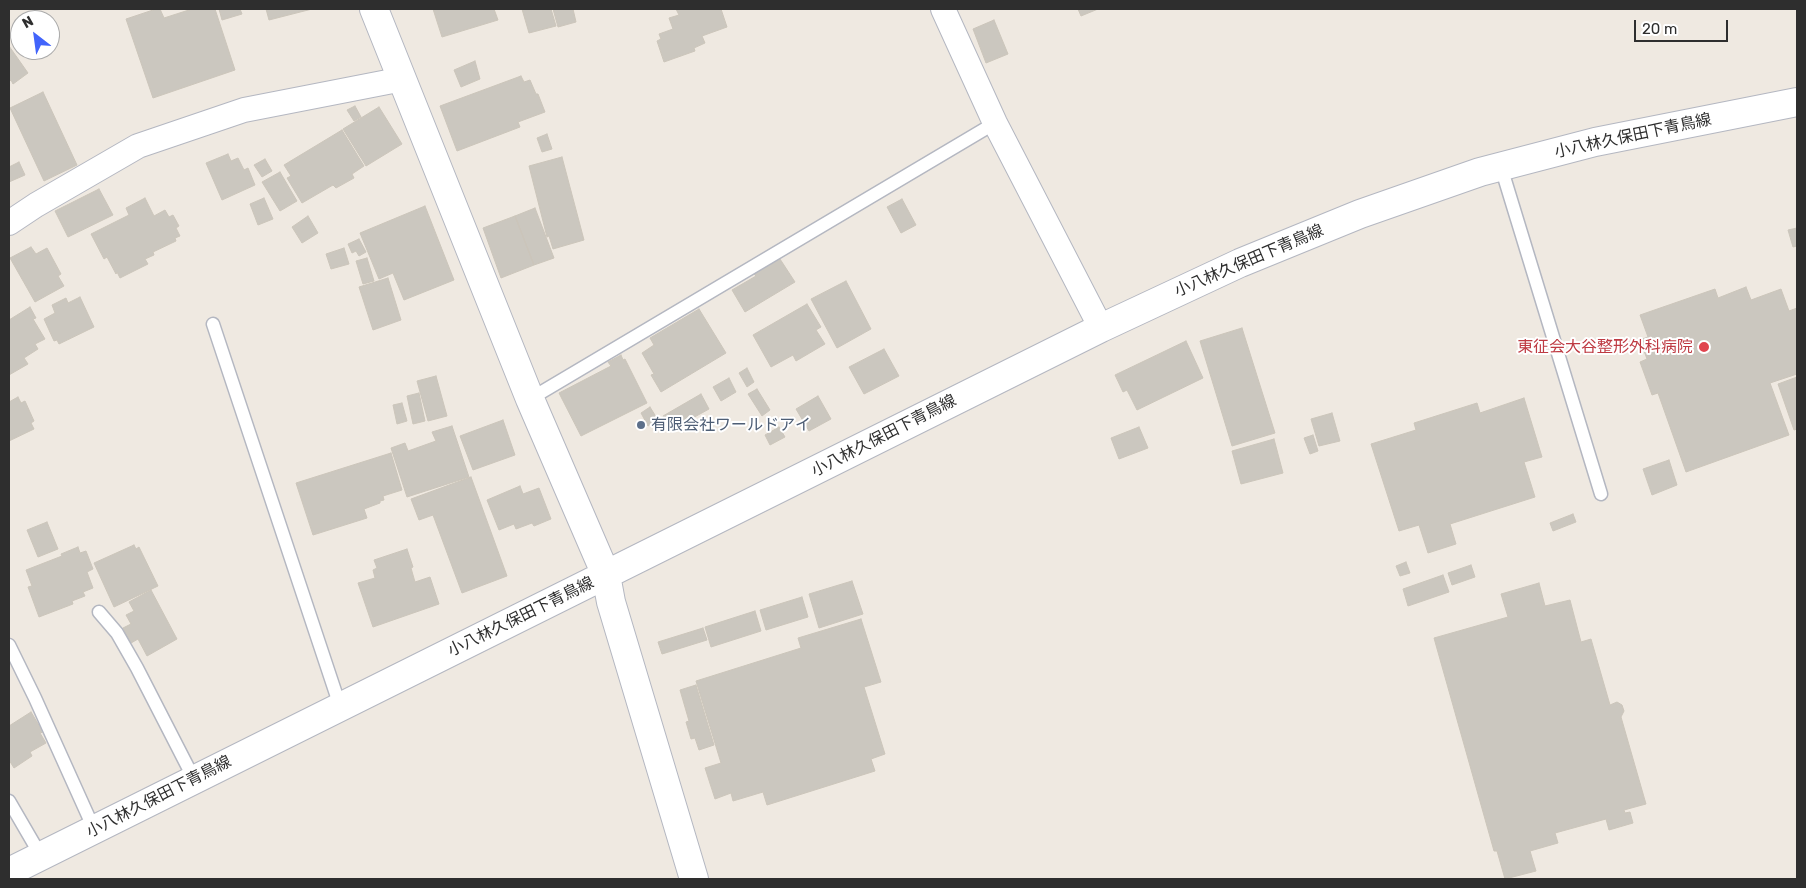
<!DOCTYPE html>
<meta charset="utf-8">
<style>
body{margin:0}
#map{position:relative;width:1806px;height:888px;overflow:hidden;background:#efe9e1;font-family:Rubik,sans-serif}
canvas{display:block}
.frame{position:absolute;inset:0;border:10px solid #2e2e2e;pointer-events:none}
.north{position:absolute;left:10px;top:10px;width:50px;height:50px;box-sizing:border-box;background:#fff;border:1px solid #ababab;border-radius:50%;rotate:330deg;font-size:14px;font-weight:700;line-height:20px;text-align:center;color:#2e2e2e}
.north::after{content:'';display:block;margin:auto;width:18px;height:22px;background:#4264fb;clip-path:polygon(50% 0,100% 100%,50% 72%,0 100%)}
.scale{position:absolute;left:1634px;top:20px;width:94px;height:22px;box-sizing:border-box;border:2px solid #2e2e2e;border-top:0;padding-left:6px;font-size:15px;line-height:18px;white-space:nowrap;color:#2e2e2e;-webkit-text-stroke:4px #fff;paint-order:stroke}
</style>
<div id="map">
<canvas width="1806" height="888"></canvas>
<div class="frame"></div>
<div class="north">N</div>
<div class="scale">20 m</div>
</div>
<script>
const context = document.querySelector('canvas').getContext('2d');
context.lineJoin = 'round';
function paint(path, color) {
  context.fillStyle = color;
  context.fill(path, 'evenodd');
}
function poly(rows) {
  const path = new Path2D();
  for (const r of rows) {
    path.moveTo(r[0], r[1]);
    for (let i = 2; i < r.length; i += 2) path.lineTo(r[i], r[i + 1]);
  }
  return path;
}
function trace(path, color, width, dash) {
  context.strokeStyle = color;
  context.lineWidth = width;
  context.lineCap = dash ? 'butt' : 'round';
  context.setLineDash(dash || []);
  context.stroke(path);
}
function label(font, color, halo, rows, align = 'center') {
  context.font = font + ' Rubik,"Noto Sans JP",sans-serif';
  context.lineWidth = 4;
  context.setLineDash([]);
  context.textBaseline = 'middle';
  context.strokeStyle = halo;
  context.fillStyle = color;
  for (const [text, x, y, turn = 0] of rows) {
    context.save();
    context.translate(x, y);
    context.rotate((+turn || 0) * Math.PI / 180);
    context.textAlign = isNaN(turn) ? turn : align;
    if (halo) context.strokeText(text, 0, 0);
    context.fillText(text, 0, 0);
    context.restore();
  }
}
const building = poly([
 [156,9,160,9,164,18,192,9,215,9,235,70,153,98,126,19,156,9],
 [219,9,240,9,242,14,222,20,219,9],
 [266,9,312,9,269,20,266,9],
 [433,9,494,9,498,20,442,37,433,9],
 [522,9,551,9,556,26,529,33,522,9],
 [553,9,573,9,576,22,558,27,553,9],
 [676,9,721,9,727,27,702,36,705,43,694,48,695,51,664,62,657,41,661,39,659,34,673,29,669,18,679,15,676,9],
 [1078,9,1098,9,1081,16,1078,9],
 [994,20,1008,54,986,63,973,29,994,20],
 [9,46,28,73,13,84,11,80,9,82,9,46],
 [475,61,480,79,461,87,454,70,475,61],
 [521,76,524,82,530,80,536,94,538,94,545,112,518,122,520,127,457,151,440,106,521,76],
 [43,92,77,165,44,181,10,108,43,92],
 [355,106,361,117,354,121,347,110,355,106],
 [379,107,402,144,366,166,343,129,379,107],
 [342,130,364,166,352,174,354,178,336,188,333,185,302,203,287,178,291,176,284,165,342,130],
 [547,134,552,149,542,152,537,138,547,134],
 [228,154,231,161,238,158,244,170,248,168,255,185,222,200,206,163,228,154],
 [562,157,584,240,553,249,549,236,547,237,529,166,562,157],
 [265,159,272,171,262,177,254,165,265,159],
 [19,162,25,175,9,182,9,167,19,162],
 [280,172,297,201,280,211,262,182,280,172],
 [99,189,113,215,68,237,55,211,99,189],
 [145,198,154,216,165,210,169,217,173,215,179,226,176,228,180,236,175,238,176,241,153,252,154,255,145,259,148,264,120,278,117,272,116,274,107,257,104,259,91,234,129,215,126,208,145,198],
 [264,198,273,219,258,225,250,204,264,198],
 [902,199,916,225,901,233,887,207,902,199],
 [425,206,454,280,404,300,393,273,379,279,360,233,425,206],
 [535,208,554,258,534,265,515,216,535,208],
 [308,216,318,233,302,243,292,227,308,216],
 [515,216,534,265,501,278,483,228,515,216],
 [1797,228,1797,246,1793,247,1788,230,1797,228],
 [359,239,366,252,359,256,356,251,352,253,348,244,359,239],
 [31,247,36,254,47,248,61,274,58,276,64,286,35,302,10,258,31,247],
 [344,248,349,264,331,269,326,254,344,248],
 [367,258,374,281,363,284,356,261,367,258],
 [780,259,795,282,745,312,732,290,756,276,754,274,780,259],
 [388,278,401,320,373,330,359,287,388,278],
 [846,281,871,329,837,348,811,299,846,281],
 [1746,287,1751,300,1781,289,1789,311,1797,308,1797,374,1770,383,1789,435,1686,472,1658,393,1652,395,1640,362,1647,359,1640,340,1648,337,1640,315,1715,289,1718,298,1746,287],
 [80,297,94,327,59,344,57,340,54,341,44,319,55,313,52,305,66,298,68,303,80,297],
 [807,304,821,327,816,330,825,344,796,361,793,355,771,367,753,335,807,304],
 [30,307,36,318,33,319,45,339,35,344,38,349,24,358,28,364,9,375,9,320,30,307],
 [699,309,726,353,661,392,651,375,654,374,642,353,654,345,650,338,699,309],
 [1242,328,1275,433,1232,446,1200,341,1242,328],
 [1186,341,1203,378,1137,410,1127,390,1123,392,1115,375,1186,341],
 [884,349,899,376,864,394,849,367,884,349],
 [621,355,623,360,625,359,647,403,581,436,559,393,611,366,608,362,621,355],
 [747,368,754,382,747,387,739,373,747,368],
 [436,376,447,416,428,421,417,381,436,376],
 [1797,377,1797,429,1794,430,1778,384,1797,377],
 [729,378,736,392,721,401,713,387,729,378],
 [757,389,770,410,762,416,748,394,757,389],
 [419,393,425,421,413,424,407,396,419,393],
 [701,394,709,409,671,430,663,416,701,394],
 [818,396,831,419,809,431,796,409,818,396],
 [18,397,21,403,25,401,34,421,31,423,34,429,9,441,9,402,18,397],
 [1524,398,1542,457,1524,462,1535,497,1450,524,1456,544,1428,553,1419,525,1399,531,1371,444,1416,430,1414,423,1477,403,1480,413,1524,398],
 [402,403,407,421,397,424,393,405,402,403],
 [650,407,658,420,648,426,641,413,650,407],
 [1332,413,1340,441,1319,446,1311,419,1332,413],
 [503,420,515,455,473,470,460,436,503,420],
 [452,426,469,477,407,497,391,448,405,443,408,451,436,441,432,432,452,426],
 [779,427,785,437,770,445,765,435,779,427],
 [1139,427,1148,448,1119,459,1111,438,1139,427],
 [1313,435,1318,451,1310,454,1304,438,1313,435],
 [1274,439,1283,473,1241,484,1232,451,1274,439],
 [391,453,402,490,383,496,384,500,380,501,380,503,364,509,367,518,313,535,296,483,391,453],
 [1669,460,1677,485,1652,495,1643,469,1669,460],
 [471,477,507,576,462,593,433,515,419,520,411,499,471,477],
 [520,486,523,494,539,488,551,519,534,526,532,523,516,529,514,524,499,530,487,500,520,486],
 [1573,514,1576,522,1553,531,1550,523,1573,514],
 [47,522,58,549,38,557,27,530,47,522],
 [134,545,136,549,139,547,158,586,114,607,94,563,134,545],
 [78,547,80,553,86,551,93,569,87,572,93,588,83,592,85,596,72,601,73,604,39,617,28,587,32,586,26,570,62,556,61,554,78,547],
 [407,549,413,567,411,568,415,582,430,577,439,604,373,627,358,583,375,578,373,570,377,568,374,560,407,549],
 [1406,562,1410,573,1400,576,1396,566,1406,562],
 [1471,565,1475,577,1452,585,1448,573,1471,565],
 [1443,575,1449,592,1408,606,1403,589,1443,575],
 [852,581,863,614,819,628,809,594,852,581],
 [1539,583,1545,606,1570,600,1581,642,1591,639,1610,705,1617,702,1622,705,1624,711,1621,717,1646,804,1624,810,1625,813,1630,812,1633,823,1609,830,1606,819,1555,833,1558,843,1530,851,1536,871,1505,879,1497,851,1494,851,1434,638,1508,617,1501,594,1539,583],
 [151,590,177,639,147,656,138,639,131,643,123,628,131,624,126,615,134,611,129,602,151,590],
 [802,597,808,617,766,630,760,610,802,597],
 [755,611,761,631,711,647,705,627,755,611],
 [861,619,881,682,864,687,885,754,871,759,875,771,767,805,763,792,733,801,731,793,715,799,705,768,721,763,696,681,801,648,798,638,861,619],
 [703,628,707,640,662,654,658,642,703,628],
 [696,685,714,745,699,750,695,738,691,739,686,722,689,721,680,690,696,685],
 [31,712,43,732,40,733,46,743,30,752,32,756,14,768,9,760,9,726,31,712]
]);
paint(building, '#cbc7bf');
trace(building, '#cbc5ba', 1);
const lane = poly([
 [1501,167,1601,494],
 [213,324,340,706],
 [530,399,995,123],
 [99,612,117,633,137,668,194,779],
 [9,645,35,698,94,829],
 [9,801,41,856]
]);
const street = poly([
 [943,9,995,123,1101,328],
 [9,223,36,205,138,146,244,110,403,79]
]);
const secondary = poly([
 [374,9,530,399,606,575,611,602,694,879],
 [9,872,1101,328,1240,263,1360,214,1480,172,1595,142,1797,102]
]);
trace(lane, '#b4b7c1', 15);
trace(street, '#b4b7c1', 26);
trace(secondary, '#b4b7c1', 30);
trace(lane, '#fff', 12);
trace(street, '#fff', 24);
trace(secondary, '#fff', 28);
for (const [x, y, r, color] of [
 [1704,347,6,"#e0444e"],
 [641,425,5,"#5c6f8a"]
]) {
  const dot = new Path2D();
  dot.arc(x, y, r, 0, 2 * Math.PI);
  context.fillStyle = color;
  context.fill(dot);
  trace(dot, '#fff', 2);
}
label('16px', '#2e2e2e', '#fff', [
 ["小八林久保田下青鳥線",1633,136,-12],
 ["小八林久保田下青鳥線",1249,261,-23],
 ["小八林久保田下青鳥線",884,436,-27],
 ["小八林久保田下青鳥線",521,617,-26],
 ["小八林久保田下青鳥線",159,797,-27]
]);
label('16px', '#be3a42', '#fff', [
 ["東征会大谷整形外科病院",1693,347]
], 'right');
label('16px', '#4e5e75', '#fff', [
 ["有限会社ワールドアイ",651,425]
], 'left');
</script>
